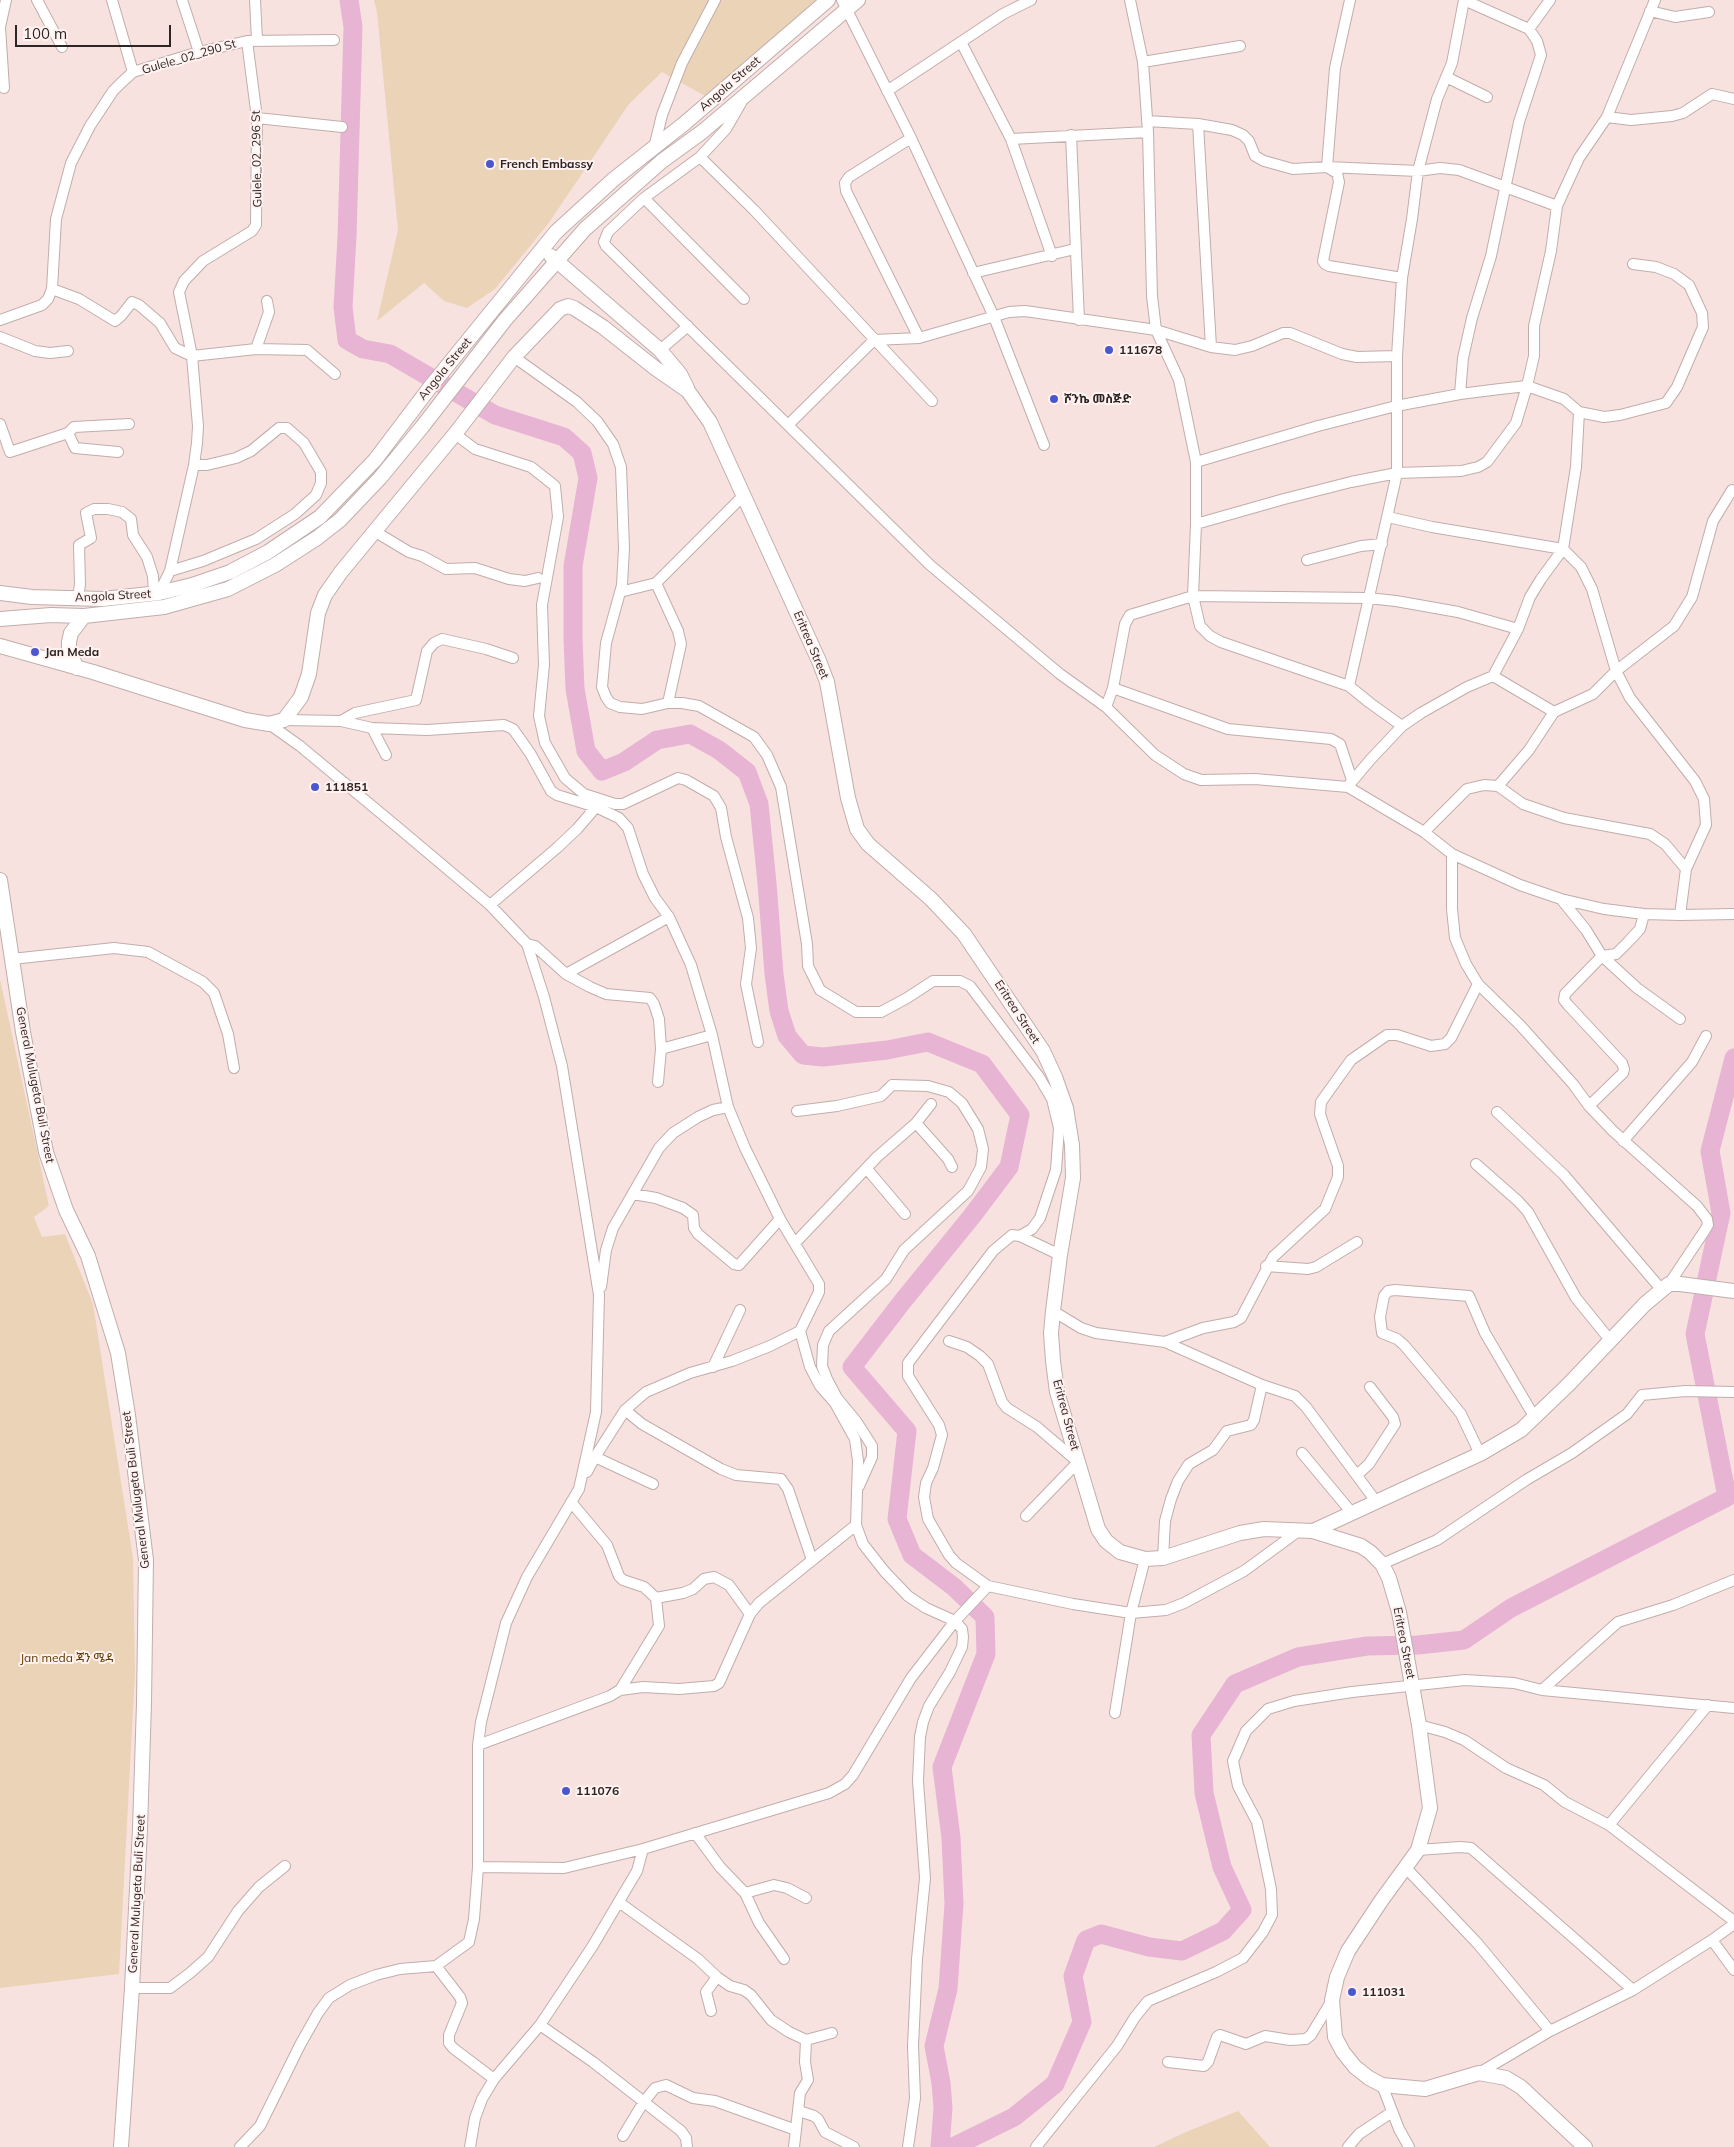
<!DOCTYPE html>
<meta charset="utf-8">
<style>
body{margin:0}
#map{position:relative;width:1734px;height:2147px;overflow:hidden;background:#f8e2e0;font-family:Mulish,sans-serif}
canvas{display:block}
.scale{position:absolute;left:15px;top:25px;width:156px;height:22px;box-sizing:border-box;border:2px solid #2d2524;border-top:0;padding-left:6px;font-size:15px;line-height:18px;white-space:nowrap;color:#2d2524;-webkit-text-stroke:4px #fff2f0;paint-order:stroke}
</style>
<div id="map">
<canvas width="1734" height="2147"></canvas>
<div class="scale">100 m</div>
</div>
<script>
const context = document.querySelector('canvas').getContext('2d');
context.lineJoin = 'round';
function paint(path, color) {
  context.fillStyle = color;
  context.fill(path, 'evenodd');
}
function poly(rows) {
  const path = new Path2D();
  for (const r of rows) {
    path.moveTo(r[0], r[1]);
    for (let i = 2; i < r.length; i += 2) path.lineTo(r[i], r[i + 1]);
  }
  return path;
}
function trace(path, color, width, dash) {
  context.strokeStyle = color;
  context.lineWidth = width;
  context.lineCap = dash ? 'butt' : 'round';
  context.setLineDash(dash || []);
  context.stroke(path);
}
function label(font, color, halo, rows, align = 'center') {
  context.font = font + ' Mulish,"Noto Sans Ethiopic",sans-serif';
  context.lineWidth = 4;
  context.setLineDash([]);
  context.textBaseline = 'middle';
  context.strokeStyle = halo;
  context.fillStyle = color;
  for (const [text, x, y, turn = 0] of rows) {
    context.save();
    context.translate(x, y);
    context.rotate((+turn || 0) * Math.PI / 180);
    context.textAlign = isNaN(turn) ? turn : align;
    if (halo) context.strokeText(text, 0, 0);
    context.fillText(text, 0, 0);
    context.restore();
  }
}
paint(poly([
 [374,0,822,0,715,94,705,96,662,72,629,104,548,224,495,289,467,308,444,301,424,283,377,321,398,230,377,12],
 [0,979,49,1206,34,1217,42,1237,65,1234,93,1304,133,1558,135,1673,119,1974,0,1988],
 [1238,2111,1270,2147,1154,2147,1186,2132]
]), '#ebd3b8');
trace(poly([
 [349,0,353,27,347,237,343,307,347,340,363,349,390,354,495,415,564,437,582,453,588,478,573,566,573,639,575,689,586,751,602,771,624,762,657,740,690,734,719,750,747,772,759,804,767,883,774,974,779,1011,787,1036,803,1055,823,1057,887,1050,928,1042,982,1064,1020,1115,1009,1167,972,1216,902,1302,852,1367,907,1431,897,1519,912,1555,954,1587,985,1617,986,1654,942,1767,951,1838,954,1904,948,1989,934,2046,941,2083,943,2108,940,2147],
 [1727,1497,1695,1334,1721,1213,1710,1151,1734,1058],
 [953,2147,1014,2117,1055,2084,1082,2022,1073,1976,1086,1940,1101,1934,1149,1947,1182,1951,1223,1931,1242,1910,1222,1867,1204,1793,1201,1735,1235,1684,1298,1657,1367,1646,1418,1645,1464,1640,1511,1608,1727,1497,1734,1490]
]), '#e8b4d4', 19);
const minor = poly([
 [37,0,62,47],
 [112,0,133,72],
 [182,0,199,52],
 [255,0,257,40],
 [842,0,911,138,994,317,1044,445],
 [1130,0,1143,62,1148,132,1152,296,1156,330,1179,380,1196,462,1196,524,1193,596,1200,626,1210,636,1221,642,1349,686,1370,703,1402,726],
 [1350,0,1335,68,1327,167,1337,173,1339,182,1323,261,1325,264,1329,266,1402,278],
 [1464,0,1529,29,1550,0],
 [1650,11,1675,17,1709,12],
 [961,42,1011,139,1052,256],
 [1143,62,1240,46],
 [1446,77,1487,97],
 [4,88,0,27,6,0],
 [887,91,1003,14,1031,0],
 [741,103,726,129,700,157,644,198,608,232,604,242,606,246,930,565,1060,674,1106,707,1155,755,1184,774,1201,780,1255,779,1348,787,1424,832,1452,854,1452,909,1455,938,1466,964,1478,984,1520,1025,1573,1084,1589,1106,1613,1131,1697,1206,1707,1219,1708,1225,1705,1230,1669,1284],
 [1607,117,1631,120,1672,116,1683,113,1712,94,1734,99],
 [257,118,342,127],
 [1147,121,1198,124,1232,130,1243,135,1249,141,1255,156,1264,161,1293,169,1327,167,1418,171,1440,168,1459,170,1557,206],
 [1198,124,1211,347],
 [1071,135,1079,320],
 [911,138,849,177,845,183,846,191,919,338],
 [1011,139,1148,132],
 [654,148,662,115,682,63,715,0],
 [700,157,754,210,932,401],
 [644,198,744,299],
 [973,273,1075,249],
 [52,289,79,299,115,321,121,316,132,302,139,305,160,323,175,348,192,356],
 [0,320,42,305,48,299,52,289,56,219,71,163,90,126,113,91,121,83,133,72,199,52,247,41,334,40],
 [0,337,35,351,50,353,68,351],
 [256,349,269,312,267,301],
 [660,350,688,326],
 [192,356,256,349,307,350,335,374],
 [514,357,577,402,597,421,613,444,621,467,624,548,622,585,606,643,602,687,606,697,610,703,620,707,642,709,668,703,682,703,699,706,754,737,767,755,781,787,807,944,808,966,820,990,856,1012,881,1012,907,998,933,981,960,981,970,986,1039,1077,1052,1099,1059,1128,1056,1170,1040,1218,1032,1229,1020,1236],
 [1460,394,1463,358,1472,318,1491,256,1519,122,1541,55,1537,41,1529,29],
 [0,424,10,452,68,433,75,448,118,452],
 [788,425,874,340,919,338,1009,312,1025,311,1156,330,1211,347,1235,350,1252,346,1283,333,1290,333,1342,354,1357,357,1397,356],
 [68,433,74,427,129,424],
 [455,434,475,449,531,467,555,486,558,517,542,605,544,665,539,716,545,743,565,778,584,794,615,804,623,804,678,778,686,780,714,796,721,808,726,837,748,918,751,948,746,984,758,1042],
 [1196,462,1318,426,1396,406,1460,394,1500,389,1527,386,1564,399,1579,412,1604,417,1620,415,1666,403,1677,387,1703,327,1702,313,1689,285,1674,274,1656,267,1633,264],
 [1388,517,1432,527,1563,549,1576,467,1579,412],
 [1196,524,1284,499,1351,482,1397,473,1461,471,1478,467,1487,462,1516,423,1527,386,1534,356,1534,326,1551,251,1557,206,1579,158,1607,117,1655,0],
 [374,531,409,552,422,556,446,569,475,568,509,579,525,581,538,578],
 [1307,560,1361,546,1382,544],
 [170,571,203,561,256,539,295,514,316,495,321,483,321,472,304,443,287,428,279,428,251,451,236,458,207,465,194,465],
 [656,583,678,631,681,644,668,703],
 [624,591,656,583,744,495],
 [159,593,170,571,194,465,197,443,198,426,192,356,179,292,184,281,203,261,252,231,256,225,257,118,247,41],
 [78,598,80,584,79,545,91,538,86,513,94,509,108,509,122,512,131,519,133,535,147,557,153,576,154,594],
 [1349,686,1397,473,1397,356,1402,278,1412,219,1418,171,1437,99,1452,63,1464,0],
 [1113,688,1228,729,1331,739,1340,744,1352,780],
 [1106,707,1113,688,1125,624,1130,615,1193,596,1368,598,1396,601,1458,612,1518,629],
 [284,720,341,721,372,728,427,730,504,725,513,729,530,753,551,791,557,795,596,807,619,818,628,828,643,874,655,898,669,917,691,965,712,1035,728,1107,745,1148,780,1219,819,1284,819,1292,800,1331,770,1346,732,1361,690,1373,646,1392,625,1410,595,1457,587,1472],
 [341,721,355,713,416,700,427,651,434,643,442,639,486,649,513,658],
 [372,728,386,755],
 [1349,785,1370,760,1402,726,1421,713,1467,687,1493,676,1554,712],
 [1498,786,1529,750,1554,712,1593,694,1616,671,1674,626,1692,597,1713,521,1732,490],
 [1424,832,1467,789,1484,785,1498,786,1523,804,1564,818,1650,834,1665,844,1686,869],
 [1452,854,1520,885,1561,899,1604,909,1644,914,1680,915,1686,869,1706,825,1704,799,1695,781,1630,698,1616,671,1592,589,1581,567,1563,549,1541,579,1530,597,1518,629,1493,676],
 [1561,899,1586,930,1602,956,1637,988,1680,1019],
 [490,905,558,847,577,829,596,807],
 [1680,915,1734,914],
 [527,944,535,946,566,974,590,987,606,994,650,998,654,1004,659,1019,661,1049,658,1082],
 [12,959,114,948,148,952,203,982,214,993,228,1034,234,1068],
 [566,974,669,917],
 [661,1049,712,1035],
 [1589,1106,1623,1073,1624,1069,1622,1063,1568,1005,1564,1000,1565,994,1602,956,1616,954,1628,942,1640,929,1644,914],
 [797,1111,837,1106,881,1096,892,1085,928,1086,949,1092,962,1103,978,1129,983,1149,981,1167,968,1191,904,1250,886,1279,829,1331,823,1345,822,1366,827,1379,837,1398,856,1421,872,1446,872,1457,859,1486],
 [1497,1112,1564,1175,1661,1289],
 [916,1123,948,1159,952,1167],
 [1623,1141,1692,1062,1706,1036],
 [1476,1164,1518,1201,1528,1212,1576,1298,1610,1340],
 [867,1169,905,1214],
 [633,1194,656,1198,683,1208,693,1215,694,1228,698,1234,734,1264,739,1265,780,1219],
 [795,1243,877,1157,916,1123,931,1104],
 [1060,1255,1020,1236,1012,1235,993,1251,908,1363,908,1376,939,1425,942,1435,933,1468,926,1483,924,1497,928,1519,949,1555,956,1563,988,1586,1073,1604,1131,1613,1166,1610,1184,1603,1244,1571,1300,1530],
 [1266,1266,1308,1269,1316,1267,1357,1242],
 [601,1287,606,1250,613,1228,659,1148,673,1133,698,1117,713,1110,728,1107],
 [1053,1311,1081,1328,1096,1333,1165,1342,1262,1385],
 [800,1331,810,1367,820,1386,835,1403,855,1439,858,1461,856,1525,863,1544,885,1572,908,1596,926,1608,955,1621,962,1629,963,1637,962,1647,950,1672,929,1706,923,1722,920,1737,918,1781,925,1878,917,1959,913,2046,915,2098,908,2147],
 [949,1341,967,1347,980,1356,988,1364,1002,1402,1007,1408,1037,1427,1078,1462,1026,1516],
 [1165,1342,1203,1328,1234,1322,1241,1318,1273,1257,1325,1209,1338,1177,1338,1166,1323,1123,1320,1114,1321,1102,1351,1060,1387,1035,1397,1035,1431,1046,1445,1044,1451,1038,1478,984],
 [713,1367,740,1310],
 [625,1410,642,1424,721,1469,736,1475,781,1479,788,1489,812,1560],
 [1302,1453,1352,1513],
 [1480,1454,1461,1414,1431,1377,1404,1345,1397,1339,1382,1333,1380,1317,1384,1296,1388,1291,1395,1290,1469,1296,1485,1333,1535,1418],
 [595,1457,653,1484],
 [1357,1475,1369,1464,1395,1424,1393,1417,1370,1387],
 [571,1502,607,1545,619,1576,623,1580,644,1587,656,1598,659,1626,620,1690],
 [1163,1558,1165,1521,1171,1499,1178,1481,1189,1464,1213,1450,1227,1431,1251,1425,1254,1420,1262,1385,1295,1396,1306,1407,1375,1500],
 [1382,1564,1437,1540,1526,1480,1572,1453,1627,1414,1642,1395,1685,1391,1734,1392],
 [656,1598,683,1593,693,1589,704,1579,714,1577,729,1585,750,1614],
 [1542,1690,1618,1622,1673,1605,1734,1580],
 [1115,1713,1131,1613,1145,1559],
 [1419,1725,1445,1732,1464,1740,1506,1768,1544,1785,1565,1802,1609,1825,1734,1921],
 [478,1745,610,1696,620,1690,643,1687,679,1689,714,1686,719,1683,750,1614,759,1603,856,1525],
 [1609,1825,1708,1705],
 [695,1833,720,1867,745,1893,759,1923,784,1959],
 [1418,1850,1460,1847,1471,1848,1633,1990],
 [478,1867,564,1868,643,1849,829,1793,845,1784,853,1775,911,1678,955,1621,988,1586],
 [1406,1868,1478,1944,1550,2031],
 [745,1893,774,1885,787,1888,806,1898],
 [620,1903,698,1959,717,1977,706,1992,711,2011],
 [1712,1940,1734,1970],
 [436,1966,460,1997,462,2003,449,2035,449,2043,453,2048,494,2079],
 [717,1977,730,1986,744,1990,751,1995,771,2020,789,2032,806,2040,805,2062,808,2080,800,2093,794,2147],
 [132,1988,170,1988,190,1973,208,1957,238,1911,259,1887,285,1866],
 [540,2025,593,2062,681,2131,686,2138,687,2147],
 [806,2040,832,2033],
 [1168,2062,1204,2066,1208,2062,1217,2037,1220,2035,1246,2044,1265,2036,1290,2040,1306,2039,1311,2035,1332,2000],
 [1479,2073,1550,2031,1633,1990,1712,1940,1734,1924],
 [1382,2085,1399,2129,1409,2147],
 [799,2111,814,2116,818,2119,825,2132,854,2147],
 [623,2136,643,2103,655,2088,666,2085,693,2098,715,2101,796,2130],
 [240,2147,260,2126,300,2045,318,2013,329,1998,350,1985,376,1975,400,1969,436,1966,469,1942,474,1919,478,1867,478,1745,481,1722,506,1623,527,1577,579,1489,596,1412,599,1295,562,1066,544,997,527,944,490,905,395,825,300,746,269,724],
 [470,2147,475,2118,482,2099,494,2079,540,2025,592,1947,637,1871,643,1849],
 [1036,2147,1117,2046,1135,2017,1148,2001,1216,1972,1243,1958,1263,1932,1272,1915,1271,1889,1257,1822,1238,1786,1233,1761,1246,1731,1268,1709,1294,1701,1352,1692,1465,1680,1514,1683,1542,1690,1734,1708],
 [1348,2147,1359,2134,1392,2112]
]);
const secondary = poly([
 [551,256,660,350,680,374,687,388],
 [0,593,32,597,103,599,159,593,192,585,230,572,268,552,320,517,375,460,431,386,556,232,614,179,685,123,828,0],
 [0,619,51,615,84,616,164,607,228,589,275,565,317,538,340,520,380,478,422,427,505,320,585,229,662,161,702,132,858,0],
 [0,646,93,672,245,720,269,724,284,720,301,697,309,674,318,613,325,595,341,572,455,434,514,357,560,309,568,306,574,308,603,327,655,368,688,391,710,422,819,661,827,682,848,798,857,829,868,844,931,899,964,934,1043,1051,1055,1077,1066,1108,1072,1145,1073,1178,1060,1255,1053,1311,1051,1333,1053,1361,1057,1392,1098,1529,1106,1541,1120,1552,1145,1559,1163,1558,1240,1533,1264,1529,1313,1531,1361,1546,1370,1552,1382,1564,1389,1578,1399,1612,1419,1725,1430,1808,1418,1850,1381,1901,1348,1951,1337,1977,1332,2000,1335,2037,1343,2052,1355,2067,1369,2078,1382,2085,1425,2089,1479,2073,1506,2078,1521,2087,1585,2147],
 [77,668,69,652,69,642,71,633,84,616],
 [0,880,23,1032,46,1152,66,1210,88,1256,118,1353,128,1415,146,1560,144,1703,140,1829,132,1988,121,2147],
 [1313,1531,1480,1454,1521,1430,1569,1384,1645,1304,1669,1284,1680,1284,1734,1291]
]);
trace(minor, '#c1adab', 12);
trace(secondary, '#c1adab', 16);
trace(minor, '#fff', 10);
trace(secondary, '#fff', 14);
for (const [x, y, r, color] of [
 [490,164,5,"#4b57cc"],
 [1109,350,5,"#4b57cc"],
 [1054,399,5,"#4b57cc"],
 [35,652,5,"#4b57cc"],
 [315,787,5,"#4b57cc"],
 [566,1791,5,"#4b57cc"],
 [1352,1992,5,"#4b57cc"]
]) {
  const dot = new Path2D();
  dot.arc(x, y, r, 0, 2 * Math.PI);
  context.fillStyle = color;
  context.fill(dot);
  trace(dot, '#fff2f0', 2);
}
label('12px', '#2d2524', '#fff2f0', [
 ["Gulele_02_290 St",189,57,-16],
 ["Angola Street",730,84,-41],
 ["Gulele_02_296 St",257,159,-91],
 ["Angola Street",445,369,-51],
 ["Angola Street",113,596,-3],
 ["Eritrea Street",811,645,67],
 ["Eritrea Street",1017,1012,57],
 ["General Mulugeta Buli Street",35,1085,79],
 ["Eritrea Street",1066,1415,75],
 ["General Mulugeta Buli Street",136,1490,-97],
 ["Eritrea Street",1404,1643,79],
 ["General Mulugeta Buli Street",137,1894,-87]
]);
label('bold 12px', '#2d2524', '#fff2f0', [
 ["French Embassy",500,164],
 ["111678",1119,350],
 ["ሾንኬ መስጅድ",1064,399],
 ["Jan Meda",45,652],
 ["111851",325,787],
 ["111076",576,1791],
 ["111031",1362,1992]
], 'left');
label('12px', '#5e3900', '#fff2f0', [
 ["Jan meda ጃን ሜዳ",67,1658]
]);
</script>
